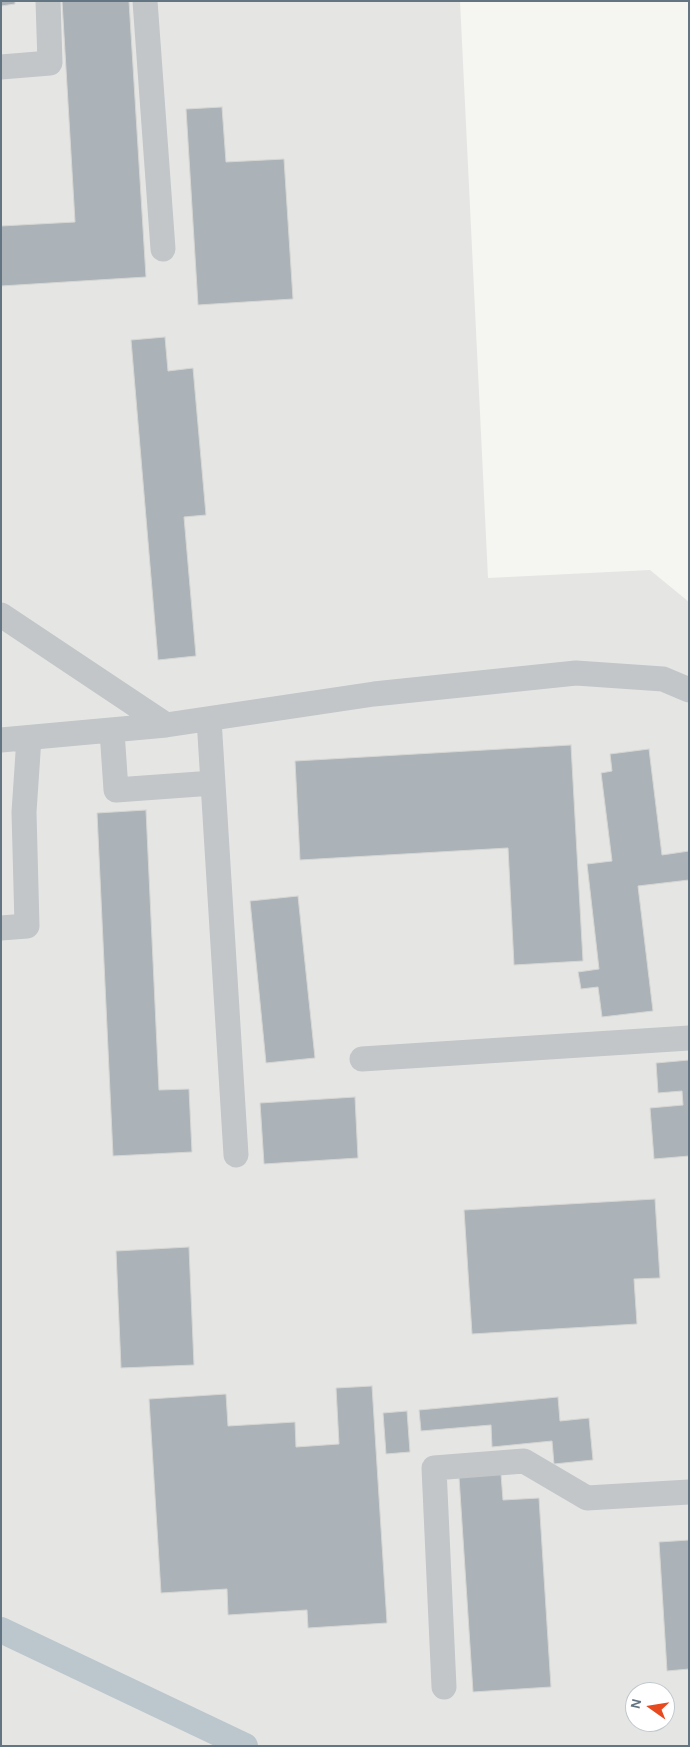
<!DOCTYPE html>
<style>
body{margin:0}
#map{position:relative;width:690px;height:1747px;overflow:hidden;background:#f5f5f1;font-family:"Alegreya Sans",sans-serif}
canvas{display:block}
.frame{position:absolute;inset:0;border:2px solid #637583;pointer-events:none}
.north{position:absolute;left:625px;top:1682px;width:50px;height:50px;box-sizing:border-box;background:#fff;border:1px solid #c1c8cd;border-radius:50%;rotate:283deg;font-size:14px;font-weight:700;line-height:20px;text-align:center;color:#637583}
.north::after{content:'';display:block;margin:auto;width:18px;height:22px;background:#e74a1e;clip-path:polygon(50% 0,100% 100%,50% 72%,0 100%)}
</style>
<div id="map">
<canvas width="690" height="1747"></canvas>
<div class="frame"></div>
<div class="north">N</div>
</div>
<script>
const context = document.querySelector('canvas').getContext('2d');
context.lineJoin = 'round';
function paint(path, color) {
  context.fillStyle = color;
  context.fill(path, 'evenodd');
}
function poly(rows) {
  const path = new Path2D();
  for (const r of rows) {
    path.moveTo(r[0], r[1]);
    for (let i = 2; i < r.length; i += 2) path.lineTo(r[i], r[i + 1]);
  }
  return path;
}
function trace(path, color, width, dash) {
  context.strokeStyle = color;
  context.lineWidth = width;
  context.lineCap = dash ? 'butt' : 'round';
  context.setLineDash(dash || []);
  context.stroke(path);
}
paint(poly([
 [1,1,460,1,488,578,650,570,689,602,689,1746,1,1746],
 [635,1692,665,1692,665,1722,635,1722]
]), '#e5e6e4');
trace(poly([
 [1,1630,245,1746]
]), '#bbc7cc', 26);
const building = poly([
 [1,1,15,1,15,4,1,6,1,1],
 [62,1,129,1,146,277,1,286,1,226,75,222,62,1],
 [222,107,226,162,284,159,293,299,198,305,186,109,222,107],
 [165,337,168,371,193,368,206,515,184,517,196,656,158,660,131,340,165,337],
 [571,745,583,961,514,965,508,848,300,860,295,761,571,745],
 [649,749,662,855,689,851,689,880,638,886,653,1011,602,1017,598,987,581,989,578,972,599,969,587,864,612,861,601,773,612,771,610,754,649,749],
 [146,810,159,1090,189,1089,192,1152,113,1156,97,813,146,810],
 [298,896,315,1058,266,1063,250,901,298,896],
 [689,1060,689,1156,654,1159,650,1108,683,1105,682,1091,658,1093,656,1063,689,1060],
 [355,1097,358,1158,264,1164,260,1103,355,1097],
 [655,1199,660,1278,634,1279,637,1324,472,1334,464,1210,655,1199],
 [189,1247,194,1365,121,1368,116,1251,189,1247],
 [372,1386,387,1623,308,1628,307,1610,228,1615,227,1589,161,1593,149,1399,226,1394,228,1426,295,1422,296,1447,339,1444,336,1388,372,1386],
 [558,1397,560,1421,589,1418,593,1460,554,1464,552,1441,492,1447,491,1425,421,1431,419,1410,558,1397],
 [407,1411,410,1452,386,1454,383,1413,407,1411],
 [501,1474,503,1500,539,1498,551,1687,473,1692,459,1477,501,1474],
 [689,1540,689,1669,667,1671,659,1542,689,1540]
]);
paint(building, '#abb3b8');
trace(building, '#d6d6d4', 1);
trace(poly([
 [145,1,163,249],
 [1,67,50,63,48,1],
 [1,615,166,725],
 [209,719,236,1155],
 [112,731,116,790,213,783],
 [1,740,166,725,374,694,576,673,663,679,689,690],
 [1,928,27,926,24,812,29,738],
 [362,1059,689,1038],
 [444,1687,434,1468,524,1461,587,1498,689,1492]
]), '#c2c6c9', 25);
</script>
